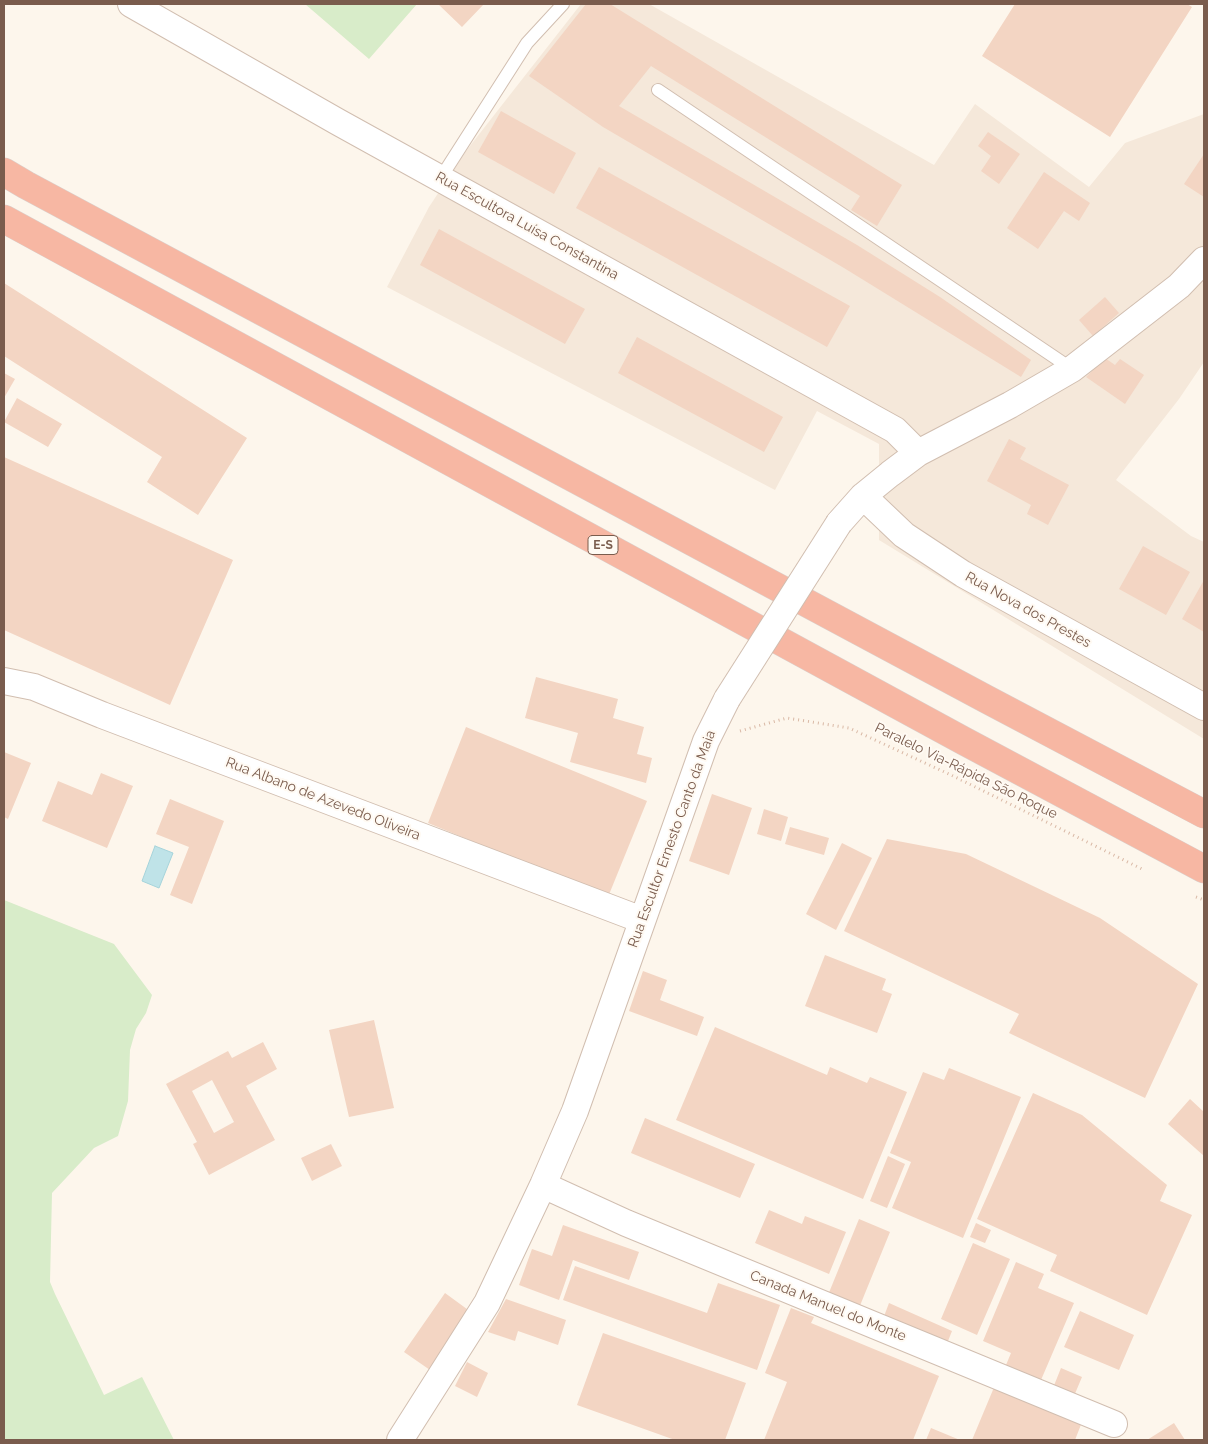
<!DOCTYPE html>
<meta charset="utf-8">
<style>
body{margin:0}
#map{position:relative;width:1208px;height:1444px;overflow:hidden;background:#fdf6ec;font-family:Raleway,sans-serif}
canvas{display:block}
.frame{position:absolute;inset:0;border:5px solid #7a5c4d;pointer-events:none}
</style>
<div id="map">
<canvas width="1208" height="1444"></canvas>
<div class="frame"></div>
</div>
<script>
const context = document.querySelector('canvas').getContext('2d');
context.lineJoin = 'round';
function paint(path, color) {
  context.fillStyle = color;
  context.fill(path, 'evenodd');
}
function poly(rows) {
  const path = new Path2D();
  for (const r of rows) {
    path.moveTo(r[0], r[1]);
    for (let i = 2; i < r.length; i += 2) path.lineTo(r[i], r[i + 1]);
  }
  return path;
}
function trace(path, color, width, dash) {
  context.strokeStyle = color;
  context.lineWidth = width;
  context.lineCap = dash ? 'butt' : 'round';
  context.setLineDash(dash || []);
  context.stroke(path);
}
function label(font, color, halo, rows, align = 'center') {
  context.font = font + ' Raleway,sans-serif';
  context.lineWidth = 4;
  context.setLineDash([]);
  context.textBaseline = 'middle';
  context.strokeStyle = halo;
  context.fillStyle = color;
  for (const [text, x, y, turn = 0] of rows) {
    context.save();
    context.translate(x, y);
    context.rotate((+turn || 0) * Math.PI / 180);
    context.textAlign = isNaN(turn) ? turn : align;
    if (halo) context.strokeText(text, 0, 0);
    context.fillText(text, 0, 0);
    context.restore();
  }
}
paint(poly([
 [581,4,649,4,934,165,975,104,1089,187,1125,143,1204,114,1204,362,1179,399,1116,480,1191,536,1204,542,1204,739,879,540,879,444,817,411,775,490,387,287,429,207,466,151]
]), '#f5e8da');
paint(poly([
 [305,4,417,4,369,59],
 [4,900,114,944,152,995,146,1013,136,1029,130,1050,128,1101,118,1136,94,1148,52,1193,50,1282,55,1294,104,1395,142,1377,174,1440,4,1440]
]), '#d8ecc9');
const water = poly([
 [155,846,173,853,159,888,142,881,155,846]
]);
paint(water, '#bfe3e8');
trace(water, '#a5d3da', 1);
paint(poly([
 [438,4,484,4,462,27],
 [586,4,610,4,902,185,877,226,851,210,860,196,651,66,619,106,857,245,940,297,1031,360,1021,377,844,268,603,127,529,76],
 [1015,4,1187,4,1192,7,1110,137,982,56],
 [501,111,576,153,554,194,478,152],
 [988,132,1020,154,999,184,981,171,991,156,978,146],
 [1204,154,1204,197,1184,184],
 [599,167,850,306,827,347,576,208],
 [1044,172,1090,203,1079,221,1064,211,1038,249,1007,228],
 [439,229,585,309,565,344,420,265],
 [4,283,247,438,198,515,147,482,162,457,4,356],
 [1105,297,1119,313,1093,336,1079,320],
 [637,337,783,417,764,452,618,373],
 [1105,358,1115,365,1120,359,1144,375,1125,404,1086,377],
 [4,373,15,379,4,398],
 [17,398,62,424,48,447,4,422],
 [1009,439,1026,448,1020,459,1069,485,1048,525,1027,514,1031,505,987,481],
 [4,457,233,560,170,705,4,630],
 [1143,546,1190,572,1166,615,1119,589],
 [1204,580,1204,632,1182,619],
 [536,677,618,699,613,718,644,727,637,754,652,758,646,783,570,762,578,733,525,718],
 [466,727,647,801,608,897,428,823],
 [4,752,31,763,8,819,4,817],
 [101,773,133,786,107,848,42,821,58,781,92,795],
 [712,794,752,808,729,875,689,861],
 [170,799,224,821,192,904,170,895,189,847,156,834],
 [764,809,788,817,781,841,757,834],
 [790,827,829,838,824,855,785,844],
 [887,839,966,854,1100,918,1198,984,1145,1098,1009,1033,1019,1014,844,931],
 [842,843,872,858,836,930,806,914],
 [825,955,886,979,882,990,892,994,877,1033,805,1006],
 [643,971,667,980,660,1000,704,1017,697,1036,629,1011],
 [374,1020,394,1108,349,1117,329,1030],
 [715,1027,827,1075,830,1067,867,1083,870,1077,907,1092,863,1199,676,1120],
 [263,1042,277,1069,246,1086,275,1140,209,1175,193,1144,197,1142,166,1084,228,1051,232,1058],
 [212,1080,234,1122,214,1133,192,1091],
 [949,1068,1021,1097,963,1238,892,1208,911,1162,890,1153,923,1072,944,1080],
 [1033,1093,1082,1115,1167,1185,1160,1201,1192,1215,1147,1315,1050,1271,1057,1255,977,1219],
 [1190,1099,1204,1112,1204,1156,1168,1124],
 [645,1118,755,1164,740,1198,631,1153],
 [331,1144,342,1166,312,1181,301,1158],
 [888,1156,905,1164,887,1208,870,1201],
 [769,1210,802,1224,805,1216,846,1232,829,1274,755,1243],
 [859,1219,890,1232,859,1308,828,1295],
 [976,1223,991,1230,985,1243,970,1237],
 [563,1225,639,1252,629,1280,573,1260,559,1300,519,1285,532,1249,552,1256],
 [973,1243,1010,1259,977,1335,941,1319],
 [1016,1262,1044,1274,1038,1288,1074,1303,1041,1380,1006,1365,1011,1353,983,1341],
 [575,1266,707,1313,718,1283,780,1305,757,1370,563,1300],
 [445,1293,471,1312,430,1370,404,1352],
 [506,1299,566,1320,558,1345,518,1331,515,1341,488,1332],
 [889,1303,952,1331,946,1346,883,1319],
 [791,1308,814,1317,811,1323,939,1376,913,1440,764,1440,787,1382,765,1373],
 [1080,1311,1134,1335,1119,1370,1064,1347],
 [603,1333,746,1383,725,1440,675,1440,577,1405],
 [467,1362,488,1373,477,1397,455,1386],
 [1061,1368,1082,1377,1074,1396,1053,1388],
 [995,1385,1082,1422,1075,1440,972,1440],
 [1174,1423,1185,1440,1147,1440],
 [931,1428,960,1440,926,1440]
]), '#f3d5c3');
const lane = poly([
 [658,90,1072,369],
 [440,179,527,43,563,4]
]);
const street = poly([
 [131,4,338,122,895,430,918,453],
 [863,496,904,535,963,574,1204,707],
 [839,523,863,496,890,474,918,453,1010,405,1072,369,1179,286,1204,260],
 [4,681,34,687,102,715,642,920],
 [543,1185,626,1223,1114,1424],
 [400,1440,487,1303,543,1185,575,1111,706,741,727,699]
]);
const highway = poly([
 [4,172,26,185,988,700,1204,814],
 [4,219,964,741,1204,869]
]);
trace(lane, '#d1beb0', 14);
trace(street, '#d1beb0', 28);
trace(highway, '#dad1cd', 29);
trace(poly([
 [740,731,787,718,849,728,951,775,1144,870],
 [1196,897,1204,900]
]), '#d9b8a5', 3, [1, 4]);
trace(lane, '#fff', 12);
trace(street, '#fff', 26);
trace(highway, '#f7b7a3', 28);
const streetBridge = poly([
 [727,699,839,523]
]);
trace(streetBridge, '#d1beb0', 28, []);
trace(streetBridge, '#fff', 26);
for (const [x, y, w] of [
 [603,545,30]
]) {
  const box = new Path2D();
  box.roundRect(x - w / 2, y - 9.5, w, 19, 4);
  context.fillStyle = '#fffaf3';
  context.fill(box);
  trace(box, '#7a5c4d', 1);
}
label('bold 12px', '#7a5c4d', null, [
 ["E-S",603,545]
]);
label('14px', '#7a5c4d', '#fffaf3', [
 ["Rua Escultora Luísa Constantina",527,226,29],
 ["Rua Nova dos Prestes",1028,610,29],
 ["Paralelo Via-Rápida São Roque",966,771,26],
 ["Rua Albano de Azevedo Oliveira",323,799,21],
 ["Rua Escultor Ernesto Canto da Maia",672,839,-70],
 ["Canada Manuel do Monte",828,1306,22]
]);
</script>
